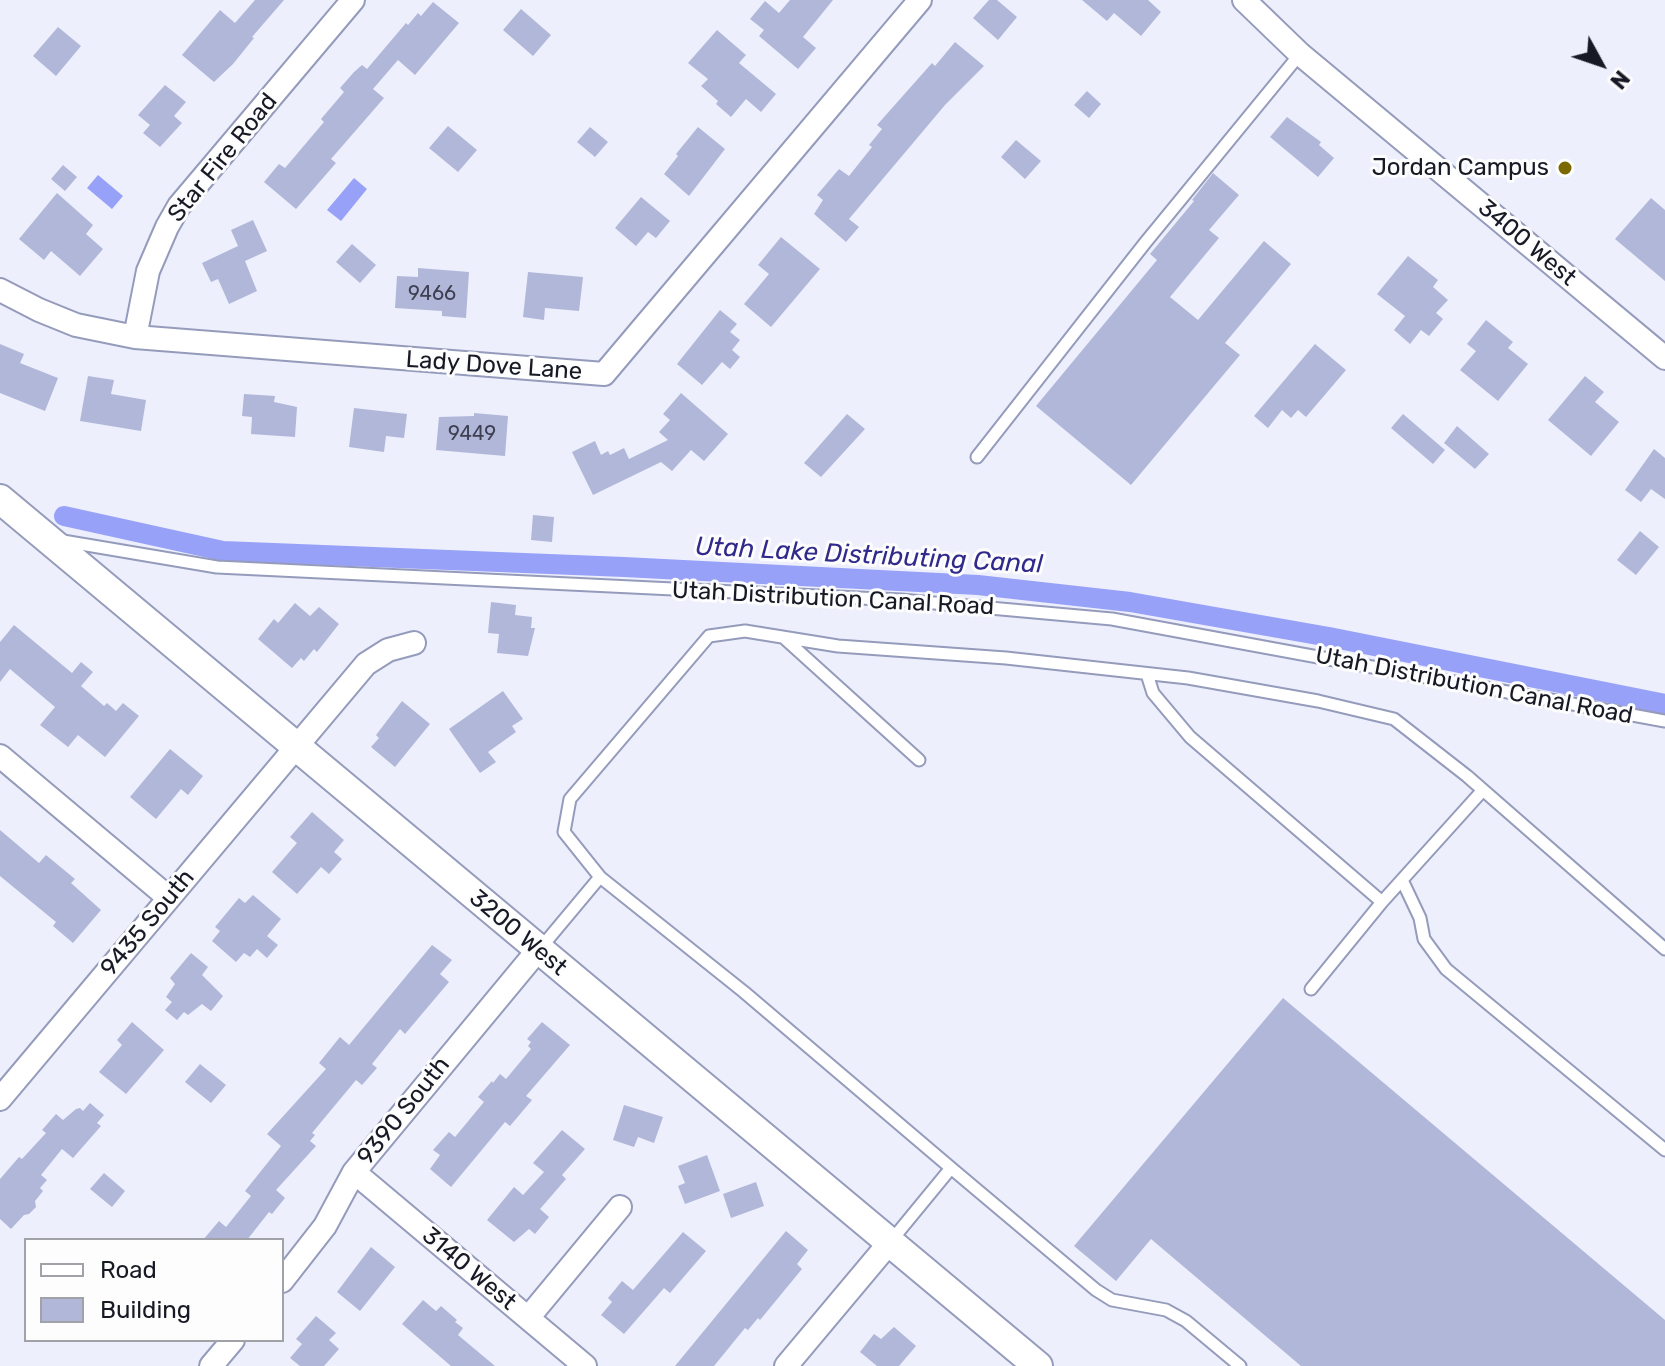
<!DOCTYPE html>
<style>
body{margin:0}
#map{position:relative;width:1665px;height:1366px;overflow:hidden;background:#edeffd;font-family:Rubik,sans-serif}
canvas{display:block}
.legend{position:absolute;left:24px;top:1238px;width:260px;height:104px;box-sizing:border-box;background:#fdfdfd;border:2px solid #a1a2a7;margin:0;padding:10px 14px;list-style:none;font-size:24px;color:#171925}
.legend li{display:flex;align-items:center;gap:16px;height:40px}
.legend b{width:40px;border:2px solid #a1a2a7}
.north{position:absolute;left:1561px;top:24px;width:80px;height:80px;-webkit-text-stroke:6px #fdfdfd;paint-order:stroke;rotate:130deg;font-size:22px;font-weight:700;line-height:32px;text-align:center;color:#171925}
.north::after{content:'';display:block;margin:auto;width:28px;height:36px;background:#171925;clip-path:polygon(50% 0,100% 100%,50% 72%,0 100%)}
</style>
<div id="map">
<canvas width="1665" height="1366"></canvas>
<ul class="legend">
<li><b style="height:10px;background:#fff"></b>Road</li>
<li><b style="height:22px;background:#b1b7d8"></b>Building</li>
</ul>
<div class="north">N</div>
</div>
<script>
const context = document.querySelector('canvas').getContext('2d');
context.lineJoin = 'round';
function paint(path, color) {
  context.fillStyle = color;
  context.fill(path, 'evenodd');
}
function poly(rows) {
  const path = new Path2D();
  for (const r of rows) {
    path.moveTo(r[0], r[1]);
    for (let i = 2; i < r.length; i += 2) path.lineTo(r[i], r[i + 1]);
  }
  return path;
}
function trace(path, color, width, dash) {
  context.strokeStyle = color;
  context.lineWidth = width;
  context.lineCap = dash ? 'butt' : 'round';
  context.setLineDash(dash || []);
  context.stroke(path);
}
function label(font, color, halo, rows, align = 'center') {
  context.font = font + ' Rubik,sans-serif';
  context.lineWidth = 6;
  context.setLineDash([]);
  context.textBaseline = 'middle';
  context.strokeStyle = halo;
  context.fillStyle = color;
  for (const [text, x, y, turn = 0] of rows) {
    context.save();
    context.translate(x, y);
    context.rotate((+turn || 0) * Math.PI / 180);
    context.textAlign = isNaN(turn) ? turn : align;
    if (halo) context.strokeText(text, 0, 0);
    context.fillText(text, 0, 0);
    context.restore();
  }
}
paint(poly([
 [98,175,123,196,112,209,87,188],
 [354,178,367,189,341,221,327,210]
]), '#97a1f8');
trace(poly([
 [64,516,223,551,624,567,978,585,1130,602,1329,637,1665,704]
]), '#97a1f8', 20);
paint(poly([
 [255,0,284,0,252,37,254,38,233,64,214,82,182,55,220,10,235,23],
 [790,0,833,0,803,37,816,48,798,69,759,36,764,30,750,19,765,1,779,13],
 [989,0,997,0,1017,17,998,40,973,18],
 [1082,0,1148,0,1161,12,1141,36,1114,13,1107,21],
 [433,2,459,23,415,75,398,60,373,89,384,98,331,159,336,163,296,209,264,182,279,164,285,168,324,122,321,119,344,92,340,88,354,72,362,65,367,69,406,23,408,25,418,13,421,16],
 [521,9,551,35,533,56,503,30],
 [58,27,81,46,56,76,33,56],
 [717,30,746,55,739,63,776,94,761,112,746,99,731,117,716,104,718,101,701,86,708,79,688,63],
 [955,42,984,66,945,105,849,219,859,227,846,242,814,214,823,200,817,195,839,169,849,176,872,147,869,145,882,129,877,125,932,63,935,66],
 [165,85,186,102,174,116,182,123,160,147,143,133,150,125,138,115],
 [1087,91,1101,104,1089,118,1074,105],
 [1287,117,1321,142,1319,145,1334,158,1318,177,1270,137],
 [448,126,477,150,458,172,429,148],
 [590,127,608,142,595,157,577,142],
 [698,127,725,149,689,196,664,174,678,156,676,154],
 [1016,140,1041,161,1025,179,1001,157],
 [63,165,77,177,65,191,51,179],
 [1213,173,1239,195,1209,230,1219,238,1170,297,1198,320,1264,241,1291,264,1225,343,1240,355,1131,485,1036,406,1157,260,1150,254,1194,201,1192,200],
 [57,193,93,225,86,234,103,249,80,276,51,251,44,260,19,239],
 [641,197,670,221,656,238,648,232,636,246,615,228],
 [1651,198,1665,210,1665,281,1615,239],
 [253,220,267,251,245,261,257,291,229,304,218,279,211,282,202,263,238,246,231,230],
 [781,237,820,269,771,327,744,304,769,274,758,265],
 [352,244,376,265,360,283,336,262],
 [1408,256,1438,280,1433,287,1448,300,1436,313,1443,319,1429,336,1421,330,1410,344,1394,330,1405,316,1377,294],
 [418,268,469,272,466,318,442,316,442,311,395,308,397,276,418,277],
 [528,272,583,277,579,311,545,308,544,320,523,317],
 [720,310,737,324,730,332,740,340,732,350,740,357,730,369,722,362,702,385,677,364],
 [1486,320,1513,342,1508,348,1528,364,1498,401,1460,370,1476,351,1467,344],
 [0,344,24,354,20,363,58,378,45,411,0,393],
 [1315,344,1346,370,1306,417,1298,410,1291,418,1282,410,1268,428,1254,416],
 [88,376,114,380,111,394,146,400,141,431,80,421],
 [1585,376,1604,392,1595,402,1619,422,1591,456,1548,420],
 [681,393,728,434,704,461,691,450,672,471,661,462,593,495,572,452,595,441,601,455,608,451,610,455,624,448,629,459,668,440,659,432,670,420,663,414],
 [244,394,275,396,274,402,297,407,295,437,251,434,252,417,242,416],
 [354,408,407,414,404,438,386,436,384,452,349,447],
 [474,413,508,416,505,456,436,450,439,417,474,416],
 [847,414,865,429,821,477,804,463],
 [1403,414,1445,450,1433,464,1391,428],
 [1457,426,1489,454,1475,469,1444,443],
 [1654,449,1665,458,1665,499,1651,489,1641,502,1625,490],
 [533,515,554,517,552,542,531,540],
 [1640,531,1659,547,1636,575,1617,560],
 [491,602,516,605,515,615,532,617,531,628,535,628,528,656,497,653,499,634,488,633],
 [295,603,310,616,319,607,339,624,317,652,314,649,304,661,301,658,292,668,258,639,274,619,278,623],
 [14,625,72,673,81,662,93,672,81,686,104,706,107,703,116,711,123,703,139,716,105,757,78,735,68,747,40,725,55,707,10,669,0,682,0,642],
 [503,691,523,719,512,726,516,732,488,752,496,762,480,773,449,729],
 [402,701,430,724,395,767,371,747,379,738,376,735],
 [170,749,203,776,188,795,181,789,156,819,130,797],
 [312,812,344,840,334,852,342,859,329,874,321,867,297,894,272,872,297,843,290,837],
 [0,830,39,863,46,855,75,879,71,883,101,910,73,943,53,926,56,922,0,876],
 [253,895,281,919,267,936,278,945,267,958,257,949,250,957,244,953,236,962,212,941,220,931,215,927,239,898,245,903],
 [432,945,452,960,440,974,449,982,405,1034,400,1029,372,1064,377,1068,362,1085,356,1080,312,1133,315,1135,310,1141,316,1146,276,1190,285,1198,272,1214,269,1212,247,1240,203,1240,219,1221,226,1227,251,1196,245,1191,281,1146,267,1134,326,1069,319,1063,340,1037,349,1045],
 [191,953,208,967,202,975,223,996,211,1011,202,1004,188,1015,184,1012,177,1020,165,1010,172,1002,166,997,175,984,170,978],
 [1283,998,1665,1320,1665,1366,1301,1366,1151,1239,1116,1281,1074,1246],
 [132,1022,164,1050,126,1094,99,1072,122,1045,117,1040],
 [542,1022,570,1045,526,1096,532,1100,510,1126,505,1122,451,1187,430,1169,440,1155,433,1150,449,1132,455,1137,484,1102,478,1097,492,1081,493,1083,500,1074,506,1079,531,1049,528,1046,531,1042,527,1039],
 [200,1064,226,1085,211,1103,185,1082],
 [90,1103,104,1115,97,1123,101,1126,73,1158,62,1149,41,1175,47,1180,40,1188,43,1191,35,1201,36,1207,29,1214,24,1215,11,1229,0,1219,0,1179,19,1157,22,1159,46,1133,42,1130,56,1114,63,1120,76,1109,80,1108,83,1111],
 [624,1105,663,1117,654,1143,638,1137,634,1147,613,1140],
 [562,1130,585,1149,562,1175,566,1179,540,1209,549,1217,535,1234,529,1229,514,1242,487,1220,514,1187,523,1195,544,1172,533,1163],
 [707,1155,720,1191,685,1204,678,1186,685,1183,678,1166],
 [104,1173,125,1191,112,1207,90,1189],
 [756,1182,764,1206,731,1218,723,1194],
 [786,1231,808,1250,797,1264,802,1269,760,1320,758,1318,748,1330,745,1328,714,1366,675,1366],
 [683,1232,706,1251,670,1293,664,1288,624,1334,601,1315,612,1302,608,1298,622,1281,633,1290],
 [371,1247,395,1267,360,1311,337,1292],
 [423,1300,436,1311,441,1306,457,1320,455,1322,463,1328,458,1335,495,1366,451,1366,402,1324],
 [316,1316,336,1333,329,1340,339,1349,324,1366,300,1366,290,1358,302,1344,296,1339],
 [894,1327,916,1346,899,1366,877,1366,860,1352,874,1334,881,1339]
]), '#b1b7d8');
const service = poly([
 [977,457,1145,243,1300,54],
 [63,541,217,567,901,600,1112,619,1665,721],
 [783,637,919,760],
 [1147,674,1153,693,1190,737,1382,902],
 [1402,880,1420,918,1424,939,1446,969,1665,1150],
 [539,950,600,877],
 [1311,989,1382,902,1483,790],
 [951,1168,744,992,600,877,564,832,570,799,709,636,745,631,838,646,1006,658,1188,678,1318,701,1394,719,1467,776,1665,949],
 [891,1241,951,1168,1096,1290,1112,1300,1166,1310,1186,1321,1240,1366]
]);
const minor = poly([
 [1244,0,1300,54,1665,358],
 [0,290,39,310,76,325,135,337,604,374,920,0],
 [135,337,148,271,167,227,179,206,353,0],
 [0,756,169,898],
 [0,1099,366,664,388,650,414,643],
 [354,1172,585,1366],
 [282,1281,325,1226,354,1172,538,950],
 [528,1318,620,1207],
 [211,1366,233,1340],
 [786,1366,890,1242]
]);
const tertiary = poly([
 [0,499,1038,1366]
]);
trace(service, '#959bbb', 15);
trace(minor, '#959bbb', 26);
trace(tertiary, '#959bbb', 32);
trace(service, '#fff', 11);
trace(minor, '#fff', 22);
trace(tertiary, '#fff', 28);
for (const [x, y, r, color] of [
 [1565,168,8,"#7b6900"]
]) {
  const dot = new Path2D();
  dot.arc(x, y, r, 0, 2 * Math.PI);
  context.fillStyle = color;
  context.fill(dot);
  trace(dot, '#fdfdfd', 3);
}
label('20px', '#3e4052', null, [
 ["9466",432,294],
 ["9449",472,434]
]);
label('24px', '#171925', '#fdfdfd', [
 ["Star Fire Road",223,158,-51],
 ["3400 West",1527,243,40],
 ["Lady Dove Lane",494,366,4],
 ["Utah Distribution Canal Road",833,599,3],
 ["Utah Distribution Canal Road",1474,686,11],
 ["9435 South",148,923,-50],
 ["3200 West",518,933,40],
 ["9390 South",404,1111,-51],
 ["3140 West",469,1269,40]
]);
label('24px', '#171925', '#fdfdfd', [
 ["Jordan Campus",1549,168]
], 'right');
label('italic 26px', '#2f2a8c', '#fdfdfd', [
 ["Utah Lake Distributing Canal",869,556,3]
]);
</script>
